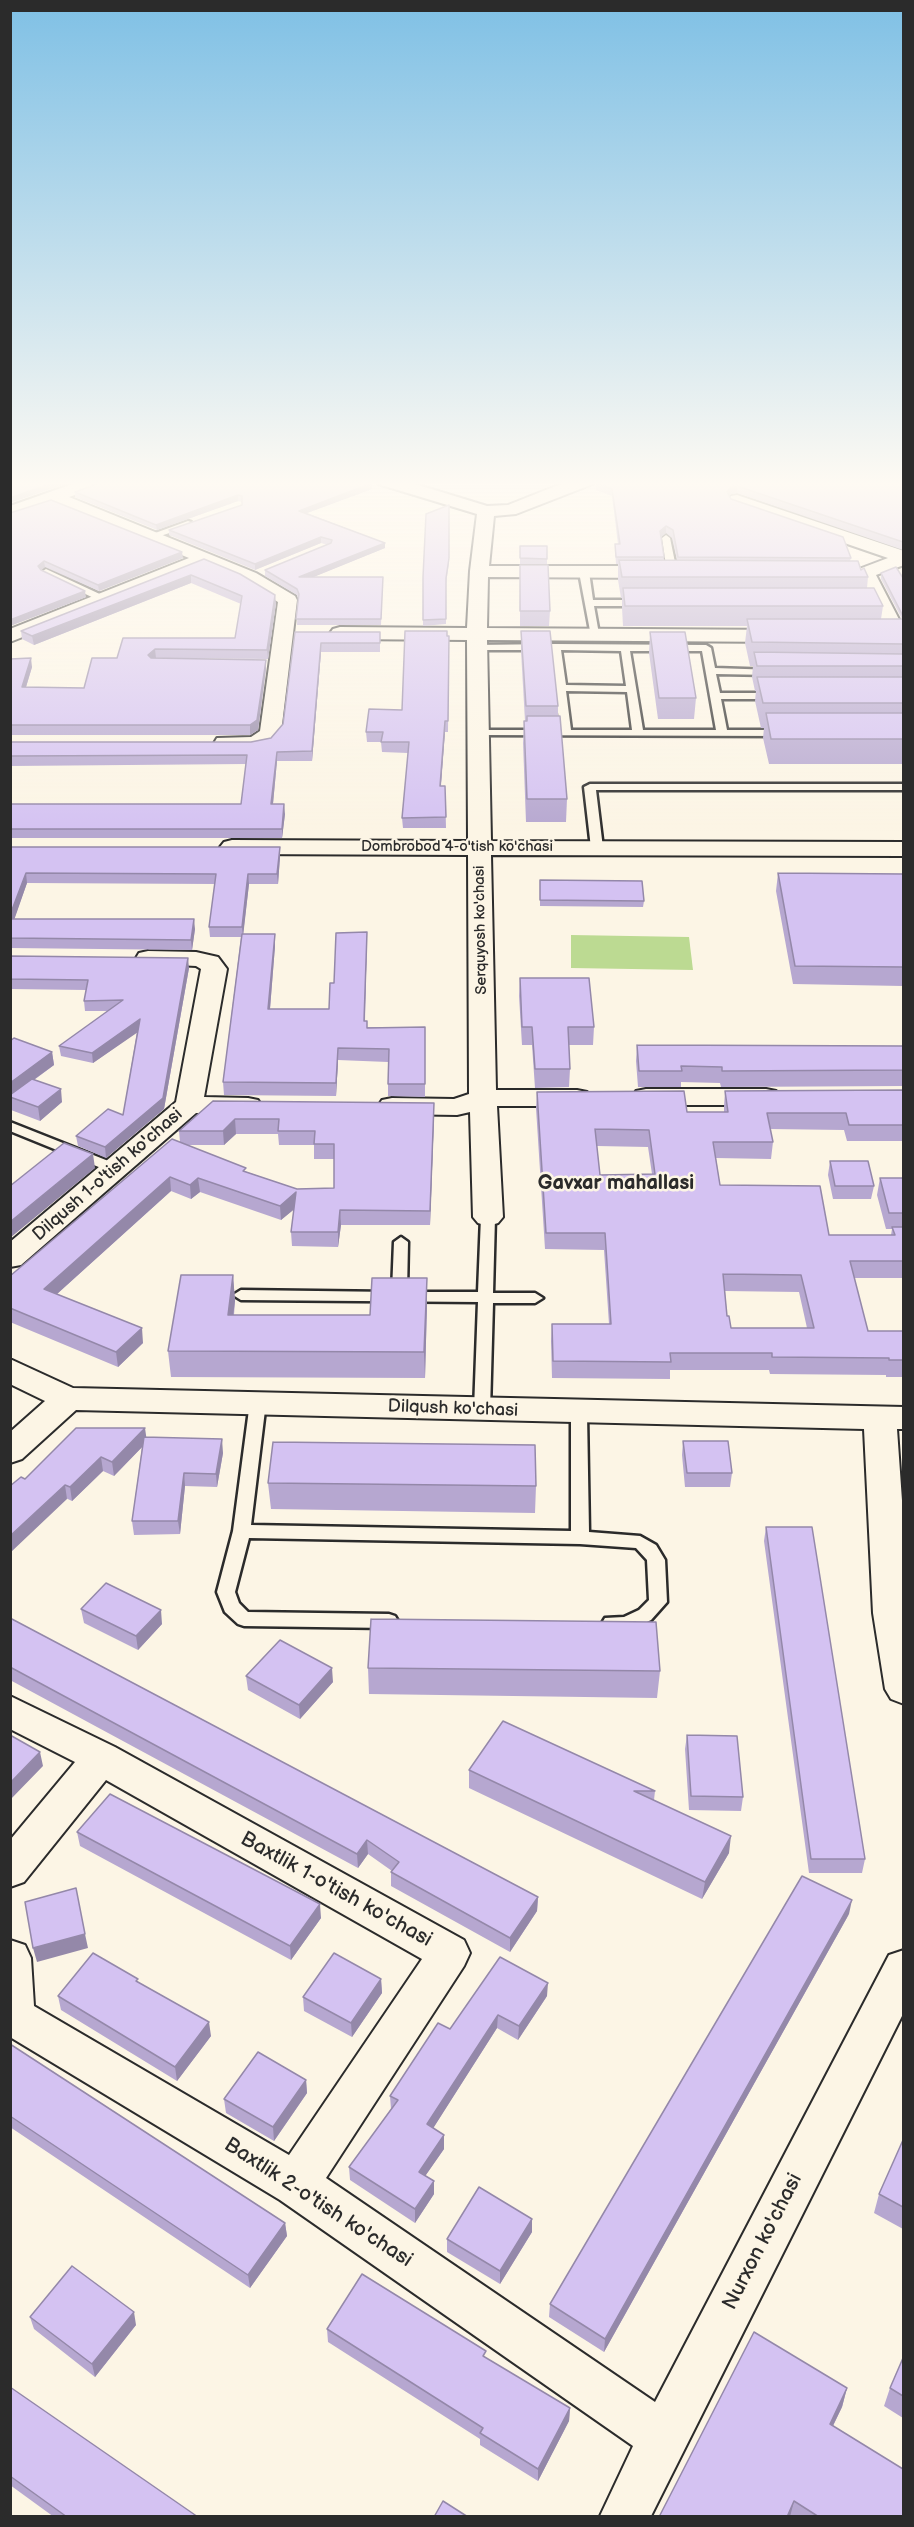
<!DOCTYPE html>
<style>
body{margin:0}
#map{position:relative;width:914px;height:2527px;overflow:hidden;background:#fcf5e5;font-family:"Balsamiq Sans",sans-serif}
canvas{display:block}
.frame{position:absolute;inset:0;border:12px solid #2b2b2b;pointer-events:none}
</style>
<div id="map">
<canvas width="914" height="2527"></canvas>
<div class="frame"></div>
</div>
<script>
const context = document.querySelector('canvas').getContext('2d');
context.lineJoin = 'round';
function paint(path, color) {
  context.fillStyle = color;
  context.fill(path, 'evenodd');
}
function poly(rows) {
  const path = new Path2D();
  for (const r of rows) {
    path.moveTo(r[0], r[1]);
    for (let i = 2; i < r.length; i += 2) path.lineTo(r[i], r[i + 1]);
  }
  return path;
}
function trace(path, color, width, dash) {
  context.strokeStyle = color;
  context.lineWidth = width;
  context.lineCap = dash ? 'butt' : 'round';
  context.setLineDash(dash || []);
  context.stroke(path);
}
function label(font, color, halo, rows, align = 'center') {
  context.font = font + ' "Balsamiq Sans",sans-serif';
  context.lineWidth = 5;
  context.setLineDash([]);
  context.textBaseline = 'middle';
  context.strokeStyle = halo;
  context.fillStyle = color;
  for (const [text, x, y, turn = 0] of rows) {
    context.save();
    context.translate(x, y);
    context.rotate((+turn || 0) * Math.PI / 180);
    context.textAlign = isNaN(turn) ? turn : align;
    if (halo) context.strokeText(text, 0, 0);
    context.fillText(text, 0, 0);
    context.restore();
  }
}
paint(poly([
 [571,935,689,937,693,970,571,968]
]), '#bcda92');
const lane = poly([
 [188,521,191,522,191,526,151,539,147,536,188,521],
 [666,535,670,538,677,572,672,575,667,572,662,538,666,535],
 [46,569,104,596,106,598,98,600,43,574,41,572,46,569],
 [584,569,589,572,593,600,641,600,646,603,641,606,594,606,599,634,591,636,579,572,584,569],
 [555,644,706,645,711,648,715,668,775,670,776,672,771,675,716,674,720,693,775,693,780,696,775,699,721,699,727,730,784,730,789,733,784,736,475,735,474,733,479,730,560,730,551,650,477,650,474,649,474,645,555,644],
 [561,650,621,651,626,686,566,685,561,650],
 [630,651,702,651,716,730,643,730,630,651],
 [566,691,627,692,632,730,571,730,566,691],
 [590,784,904,784,904,790,596,790,603,848,597,851,591,848,584,787,590,784],
 [10,1122,121,1166,123,1169,116,1173,111,1172,10,1131,10,1122],
 [488,1212,495,1217,493,1293,535,1293,543,1298,535,1303,493,1303,490,1410,488,1414,476,1414,474,1410,478,1302,241,1300,233,1295,241,1290,392,1292,394,1242,401,1237,408,1242,407,1292,478,1292,481,1217,488,1212],
 [258,1396,264,1398,266,1402,251,1525,571,1531,571,1413,573,1409,579,1407,585,1409,587,1413,589,1532,640,1536,656,1545,665,1560,667,1602,651,1620,632,1629,626,1631,605,1628,602,1623,605,1618,624,1617,639,1610,649,1600,647,1560,636,1548,580,1544,249,1538,235,1592,239,1603,248,1612,389,1614,395,1616,398,1621,395,1626,389,1628,244,1626,238,1624,225,1612,217,1592,233,1531,250,1402,252,1398,258,1396]
]);
const street = poly([
 [84,480,109,480,107,484,69,497,256,573,295,596,297,600,281,733,271,745,252,749,225,749,217,748,214,743,217,738,251,737,260,731,278,602,242,581,205,565,10,642,10,629,189,558,52,503,10,517,10,506,84,480],
 [376,480,402,480,487,506,508,505,571,480,595,480,593,484,516,514,494,516,489,566,659,566,666,568,668,572,666,576,659,578,488,577,487,628,787,630,794,632,797,636,794,640,787,642,487,640,491,841,904,842,904,856,491,855,496,1090,577,1090,587,1092,591,1098,587,1104,577,1106,497,1106,503,1217,498,1223,488,1226,478,1223,473,1217,470,1112,457,1115,392,1114,382,1112,378,1106,382,1100,392,1098,454,1099,469,1094,468,855,232,854,224,852,220,847,224,842,232,840,468,841,467,640,340,639,333,637,330,633,333,629,340,627,467,628,470,571,477,514,378,484,376,480],
 [737,495,904,551,904,565,876,575,904,629,904,639,890,639,857,573,859,569,888,558,731,504,728,500,731,496,737,495],
 [148,951,196,952,218,957,227,969,204,1097,248,1098,258,1100,262,1106,258,1112,248,1114,196,1113,21,1265,10,1267,10,1242,176,1102,201,969,196,966,139,963,136,958,139,953,148,951],
 [646,1089,766,1089,776,1091,780,1097,776,1103,766,1105,646,1105,636,1103,632,1097,636,1091,646,1089],
 [10,1359,73,1388,904,1407,904,1429,897,1429,904,1529,904,1704,891,1699,885,1689,873,1613,864,1429,76,1410,22,1459,10,1463,10,1432,45,1401,10,1384,10,1359],
 [10,1696,115,1747,464,1940,470,1953,464,1966,326,2178,655,2402,889,1955,904,1950,904,2012,651,2516,600,2516,633,2446,280,2200,10,2037,10,1940,25,1945,31,1958,34,2006,289,2155,422,1959,106,1780,24,1882,10,1887,10,1840,75,1762,10,1729,10,1696]
]);
trace(lane, '#2b2b2b', 5);
trace(street, '#2b2b2b', 4);
paint(lane, '#fcf5e5');
paint(street, '#fcf5e5');
paint(poly([
 [903,480,903,550,737,493,731,494,729,496,731,499,851,558,850,561,861,570,868,577,867,588,883,606,881,619,902,619,881,579,881,573,903,578,903,764,769,764,763,738,764,728,761,728,755,701,756,691,755,691,752,677,753,666,750,666,745,643,747,626,623,626,622,608,622,598,621,598,618,580,618,564,616,564,615,551,615,544,618,544,612,496,596,490,596,483],
 [666,533,672,538,677,560,664,560,661,537],
 [372,483,372,489,307,513,385,543,385,548,313,577,383,577,381,625,297,625,298,599,297,595,265,576,265,570,328,545,321,543,255,570,169,535,169,530,242,505,242,502,238,501,157,530,75,497,75,492],
 [10,513,183,558,99,591,45,567,41,570,86,597,10,626],
 [520,546,547,546,547,564,520,564],
 [204,559,276,603,268,659,155,658,266,660,266,669,258,730,250,735,10,735,10,659,32,667,26,687,84,688,117,658,123,638,235,638,241,604,191,583,34,645,22,639,21,631],
 [449,563,446,584,446,624,423,626,423,577],
 [520,565,550,611,549,626,520,626],
 [521,631,558,706,558,716,567,799,566,822,526,822,523,743,524,721,525,721,521,652],
 [295,632,380,632,380,652,321,652,312,761,277,761,273,804,285,814,282,838,10,838,10,804,241,804,246,764,10,766,10,742,251,742,271,738,283,724],
 [650,632,696,698,694,719,658,719,649,653],
 [447,636,449,636,448,732,445,732,441,786,445,786,446,828,403,828,402,818,408,753,382,752,381,742,367,742,366,732,402,710],
 [10,847,280,847,280,857,278,884,249,884,243,934,275,934,275,946,270,1009,329,1009,334,983,367,932,365,1021,367,1021,367,1027,425,1027,425,1097,388,1096,388,1062,338,1060,336,1096,224,1095,223,1082,241,937,210,937,209,927,215,884,27,883,14,919,195,929,192,950,10,948],
 [778,873,903,874,903,986,793,984,776,891],
 [540,880,644,901,643,907,540,906],
 [10,956,189,968,164,1109,106,1158,78,1146,76,1136,123,1115,137,1032,93,1063,61,1056,59,1046,109,1011,85,1011,84,1001,86,990,10,989],
 [520,978,594,1027,593,1045,569,1045,570,1069,569,1087,535,1088,532,1045,522,1045,519,996],
 [10,1041,52,1052,54,1065,34,1080,62,1102,40,1121,11,1110],
 [637,1045,903,1046,903,1086,721,1087,720,1083,681,1082,681,1087,638,1087,636,1061],
 [903,1090,903,1141,847,1141,844,1130,770,1129,773,1142,771,1159,716,1158,720,1185,829,1235,891,1235,892,1229,886,1229,877,1195,880,1178,903,1178,903,1278,854,1278,868,1331,903,1331,903,1377,886,1377,886,1375,770,1374,769,1370,670,1370,670,1379,552,1378,551,1341,552,1324,609,1324,604,1250,545,1249,536,1108,537,1092,687,1112,724,1112,724,1107,725,1091],
 [597,1146,648,1147,652,1174,600,1175],
 [725,1291,799,1292,807,1328,731,1328,727,1316],
 [213,1101,434,1117,430,1225,341,1225,338,1247,292,1246,291,1232,294,1209,281,1220,200,1192,191,1199,171,1191,57,1294,143,1343,118,1367,10,1322,10,1276,180,1142,179,1131],
 [236,1134,278,1134,279,1145,314,1145,314,1159,334,1159,334,1188,297,1189,247,1172,188,1145,224,1145],
 [830,1161,874,1186,871,1199,833,1199,828,1175],
 [233,1275,235,1301,234,1315,370,1315,427,1304,425,1378,171,1377,168,1351],
 [146,1437,223,1453,217,1487,185,1486,180,1534,134,1535,132,1521,142,1447,114,1476,103,1471,72,1501,25,1479],
 [683,1441,732,1473,730,1487,685,1487,682,1455],
 [268,1483,536,1486,535,1513,271,1509],
 [766,1527,865,1859,862,1873,809,1873,764,1541],
 [81,1609,162,1624,138,1650,84,1623],
 [10,1618,538,1897,537,1911,510,1952,391,1886,391,1872,392,1871,368,1854,358,1868,10,1680],
 [368,1668,660,1671,657,1698,369,1694],
 [246,1676,333,1682,300,1719,248,1690],
 [687,1735,743,1797,741,1811,689,1810,685,1749],
 [469,1770,655,1791,654,1800,729,1853,702,1899,469,1788],
 [77,1832,321,1918,291,1960,80,1846],
 [849,1914,604,2352,549,2317,550,2304],
 [381,1979,382,1993,352,2037,304,2011,303,1997],
 [58,1996,211,2036,177,2081,61,2010],
 [547,1996,518,2040,497,2028,433,2128,444,2135,444,2149,425,2176,434,2181,434,2194,415,2223,350,2180,349,2167,391,2109,390,2096,450,2029],
 [10,2044,285,2223,287,2236,250,2288,10,2127],
 [306,2080,307,2093,274,2141,226,2113,224,2099],
 [903,2140,903,2229,874,2213,879,2194],
 [532,2219,532,2232,500,2284,447,2252,447,2239],
 [30,2317,136,2325,95,2377,34,2329],
 [327,2329,485,2357,570,2408,569,2421,538,2481,480,2445,480,2439,328,2342],
 [903,2358,903,2418,884,2406,890,2388],
 [10,2387,198,2517,54,2517,10,2485],
 [847,2388,842,2407,833,2426,903,2517,659,2517]
]), '#b6a7d0');
paint(poly([
 [61,480,77,480,10,503,10,498],
 [372,483,372,489,299,516,299,511],
 [737,486,737,493,731,494,726,499,727,492,731,487],
 [238,495,238,501,157,530,156,525],
 [666,526,666,533,660,538,660,531],
 [321,537,321,543,255,570,255,564],
 [385,543,385,548,299,583,299,577],
 [182,552,183,558,99,591,98,585],
 [44,561,45,567,39,572,38,566],
 [191,575,191,583,34,645,32,636],
 [85,591,86,597,10,626,10,620],
 [275,595,276,603,268,659,267,650],
 [321,643,321,652,312,761,312,751],
 [155,649,156,658,149,664,148,655],
 [31,658,32,667,23,697,22,687],
 [266,660,266,669,258,730,250,735,250,725],
 [445,721,445,732,440,796,440,786],
 [277,752,277,761,272,814,271,804],
 [284,804,285,814,282,838,282,829],
 [280,847,280,857,278,884,277,874],
 [26,873,27,883,11,929,10,915],
 [248,874,249,884,243,937,242,927],
 [194,919,195,929,192,950,191,940],
 [367,932,367,944,364,1034,364,1021],
 [275,934,275,946,269,1021,268,1009],
 [188,958,189,968,164,1109,106,1158,105,1147,163,1098],
 [140,1019,141,1030,93,1063,92,1053],
 [338,1048,338,1060,336,1096,336,1083],
 [52,1052,54,1065,10,1097,10,1083],
 [61,1089,62,1102,40,1121,38,1107],
 [434,1103,434,1117,430,1225,430,1211],
 [235,1119,236,1134,224,1145,223,1131],
 [93,1154,95,1168,10,1238,10,1222],
 [170,1177,171,1191,47,1303,44,1289],
 [198,1178,200,1192,191,1199,190,1185],
 [296,1192,297,1207,281,1220,280,1206],
 [340,1210,341,1225,338,1247,338,1232],
 [233,1275,235,1301,230,1341,228,1315],
 [427,1278,427,1304,425,1378,424,1352],
 [142,1328,143,1343,118,1367,116,1352],
 [145,1428,147,1442,114,1476,112,1462],
 [222,1439,223,1453,217,1487,216,1474],
 [101,1457,103,1471,72,1501,70,1487],
 [184,1473,185,1486,180,1534,178,1521],
 [65,1485,67,1499,10,1553,10,1536],
 [161,1610,162,1624,138,1650,136,1636],
 [332,1668,333,1682,300,1719,299,1705],
 [40,1752,43,1766,10,1800,10,1783],
 [731,1836,729,1853,702,1899,705,1882],
 [367,1840,368,1854,358,1868,357,1854],
 [538,1897,537,1911,510,1952,510,1938],
 [852,1900,849,1914,604,2352,605,2339],
 [320,1904,321,1918,291,1960,290,1946],
 [85,1934,88,1948,37,1962,33,1948],
 [381,1979,382,1993,352,2037,351,2023],
 [548,1983,547,1996,518,2040,519,2026],
 [498,2015,497,2028,427,2138,427,2124],
 [209,2022,211,2036,177,2081,175,2067],
 [306,2080,307,2093,274,2141,273,2127],
 [444,2135,444,2149,419,2185,419,2172],
 [434,2181,434,2194,415,2223,415,2209],
 [532,2219,532,2232,500,2284,500,2271],
 [285,2223,287,2236,250,2288,248,2275],
 [134,2312,136,2325,95,2377,92,2364],
 [847,2388,842,2407,825,2442,830,2424],
 [570,2408,569,2421,538,2481,538,2469],
 [794,2501,790,2517,787,2517]
]), '#9488a9');
const building = poly([
 [10,480,61,480,10,498,10,480],
 [108,480,362,480,372,483,299,511,385,543,299,577,383,577,381,619,296,619,299,594,297,589,265,570,331,543,332,540,321,537,255,564,169,530,242,505,242,496,238,495,156,525,75,492,108,480],
 [604,480,903,480,903,542,737,486,731,487,727,492,731,499,843,537,851,558,678,557,673,530,666,526,660,531,664,557,616,557,615,544,620,544,612,489,596,483,604,480],
 [51,500,182,552,98,585,44,561,38,566,41,570,85,591,10,620,10,513,51,500],
 [449,505,449,558,446,578,446,619,423,620,423,577,426,514,449,505],
 [520,546,547,546,547,559,520,558,520,546],
 [204,559,240,574,275,595,267,650,155,649,148,655,151,658,266,660,257,720,250,725,10,725,10,659,31,658,22,687,84,688,92,658,117,658,123,638,235,638,242,596,191,575,32,636,21,631,204,559],
 [619,560,858,561,861,570,864,568,868,577,622,577,619,560],
 [520,565,548,565,550,611,520,611,520,565],
 [896,567,903,578,903,616,881,573,896,567],
 [623,588,874,588,883,606,625,606,623,588],
 [747,619,903,619,903,644,752,642,747,619],
 [405,631,447,631,447,636,449,636,448,721,445,721,440,786,445,786,446,817,402,818,409,742,381,742,383,732,366,732,369,709,402,710,405,631],
 [521,631,550,631,558,706,526,706,521,631],
 [295,632,380,632,380,643,321,643,312,751,277,752,271,804,284,804,282,829,10,829,10,804,241,804,247,755,10,756,10,742,251,742,271,738,283,724,295,632],
 [650,632,685,632,696,698,659,698,650,632],
 [754,652,903,654,903,666,757,666,754,652],
 [757,677,903,677,903,703,763,703,757,677],
 [766,713,903,713,903,739,771,739,766,713],
 [527,716,560,716,567,799,527,799,524,721,527,721,527,716],
 [10,847,280,847,277,874,248,874,242,927,209,927,216,874,26,873,10,915,10,847],
 [778,873,903,874,903,967,795,966,778,873],
 [540,880,642,881,644,901,540,900,540,880],
 [10,919,194,919,191,940,10,938,10,919],
 [367,932,364,1021,367,1021,367,1028,425,1027,425,1084,388,1084,389,1049,338,1048,336,1083,223,1082,242,934,275,934,268,1009,329,1009,330,983,334,983,336,933,367,932],
 [10,956,188,958,163,1098,105,1147,76,1136,108,1109,123,1115,140,1019,92,1053,59,1046,123,1000,84,1001,88,980,10,979,10,956],
 [520,978,589,978,594,1027,568,1027,570,1069,535,1069,532,1027,522,1027,520,978],
 [14,1038,52,1052,10,1083,10,1041,14,1038],
 [637,1045,903,1046,903,1070,722,1071,722,1067,681,1066,682,1071,639,1071,637,1045],
 [32,1079,61,1089,38,1107,10,1097,10,1095,32,1079],
 [903,1090,903,1125,849,1125,846,1113,767,1113,773,1142,713,1142,720,1185,820,1186,829,1235,895,1235,892,1227,903,1227,903,1261,850,1261,868,1331,903,1331,903,1360,889,1360,889,1358,772,1357,772,1353,670,1353,671,1362,553,1361,552,1324,611,1324,605,1233,546,1233,537,1092,684,1091,687,1112,728,1112,725,1091,903,1090],
 [595,1129,649,1130,655,1174,600,1175,595,1129],
 [723,1274,801,1275,814,1328,731,1328,729,1316,727,1316,723,1274],
 [213,1101,434,1103,430,1211,340,1210,338,1232,291,1232,296,1192,280,1206,198,1178,190,1185,170,1177,44,1289,142,1328,116,1352,10,1308,10,1276,172,1139,246,1168,243,1171,297,1189,334,1188,334,1144,314,1144,315,1131,278,1131,279,1119,235,1119,223,1131,179,1131,213,1101],
 [64,1143,93,1154,10,1222,10,1186,64,1143],
 [830,1161,868,1161,874,1186,835,1186,830,1161],
 [880,1178,903,1178,903,1213,889,1213,880,1178],
 [181,1275,233,1275,228,1315,370,1315,372,1278,427,1278,424,1352,168,1351,181,1275],
 [76,1428,145,1428,112,1462,101,1457,70,1487,65,1485,10,1536,10,1486,21,1477,25,1479,76,1428],
 [144,1437,222,1439,216,1474,184,1473,178,1521,132,1521,144,1437],
 [683,1441,728,1441,732,1473,687,1473,683,1441],
 [273,1442,535,1445,536,1486,268,1483,273,1442],
 [766,1527,812,1527,865,1859,811,1859,766,1527],
 [106,1583,161,1610,136,1636,81,1609,106,1583],
 [10,1618,538,1897,510,1938,391,1872,399,1862,367,1840,357,1854,10,1667,10,1618],
 [371,1619,656,1622,660,1671,368,1668,371,1619],
 [280,1640,332,1668,299,1705,246,1676,280,1640],
 [503,1721,655,1791,634,1791,731,1836,705,1882,469,1770,503,1721],
 [10,1735,40,1752,10,1783,10,1735],
 [687,1735,737,1736,743,1797,691,1796,687,1735],
 [110,1794,320,1904,290,1946,77,1832,110,1794],
 [802,1876,852,1900,605,2339,550,2304,802,1876],
 [76,1888,85,1934,33,1948,25,1902,76,1888],
 [93,1953,138,1979,136,1981,209,2022,175,2067,58,1996,93,1953],
 [334,1953,381,1979,351,2023,303,1997,334,1953],
 [500,1957,548,1983,519,2026,498,2015,427,2124,444,2135,419,2172,434,2181,415,2209,349,2167,398,2100,390,2096,438,2023,450,2029,500,1957],
 [10,2044,285,2223,248,2275,10,2116,10,2044],
 [258,2052,306,2080,273,2127,224,2099,258,2052],
 [903,2140,903,2207,879,2194,903,2140],
 [479,2187,532,2219,500,2271,447,2239,479,2187],
 [72,2266,134,2312,92,2364,30,2317,72,2266],
 [362,2274,486,2351,483,2356,570,2408,538,2469,480,2433,483,2428,327,2329,362,2274],
 [754,2332,847,2388,830,2424,903,2469,903,2517,819,2517,794,2501,787,2517,659,2517,754,2332],
 [903,2358,903,2396,890,2388,903,2358],
 [10,2387,198,2517,67,2517,10,2476,10,2387],
 [443,2501,468,2517,434,2517,443,2501]
]);
paint(building, '#d4c2f2');
trace(building, '#9488a9', 1.5);
const sky = context.createLinearGradient(0, 0, 0, 834);
sky.addColorStop(0, '#7fc0e5');
sky.addColorStop(0.58, '#fefaf3');
sky.addColorStop(1, '#fefaf300');
context.fillStyle = sky;
context.fillRect(0, 0, 914, 834);
label('15px', '#2b2b2b', '#fcf5e5', [
 ["Dombrobod 4-o'tish ko'chasi",457,847],
 ["Serquyosh ko'chasi",481,930,-91]
]);
label('18px', '#2b2b2b', '#fcf5e5', [
 ["Dilqush 1-o'tish ko'chasi",108,1175,-41],
 ["Dilqush ko'chasi",453,1409,2]
]);
label('bold 20px', '#2b2b2b', '#fcf5e5', [
 ["Gavxar mahallasi",616,1184]
]);
label('21px', '#2b2b2b', '#fcf5e5', [
 ["Baxtlik 1-o'tish ko'chasi",336,1890,29],
 ["Baxtlik 2-o'tish ko'chasi",318,2203,33],
 ["Nurxon ko'chasi",763,2242,-63]
]);
</script>
